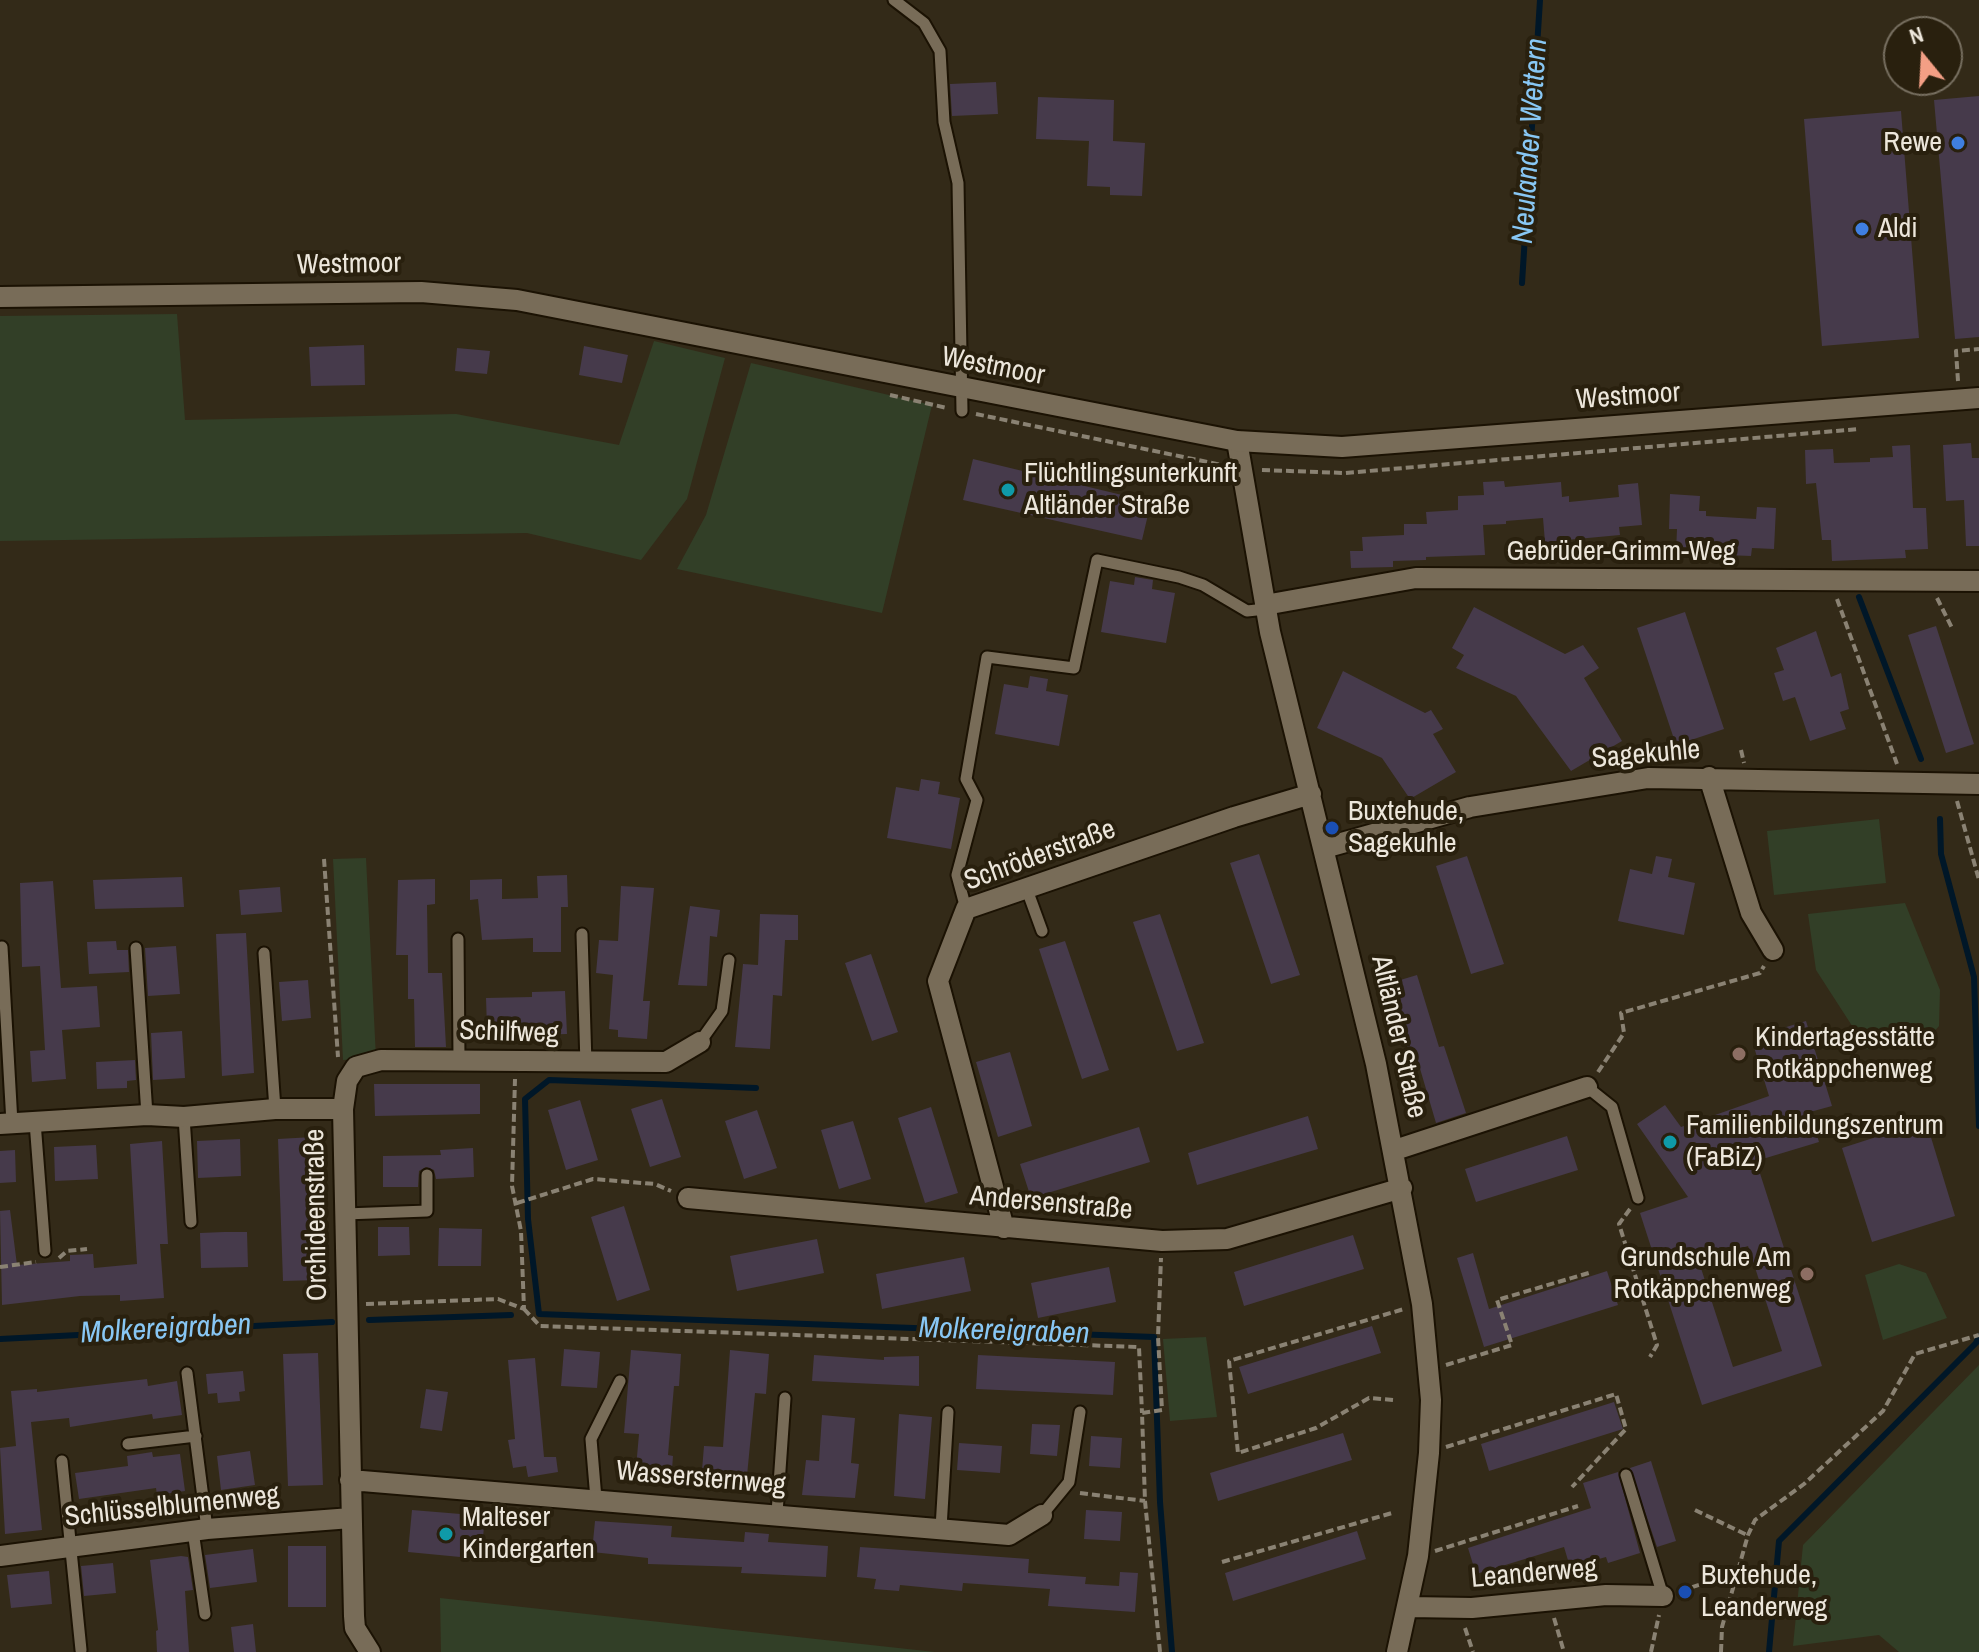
<!DOCTYPE html>
<meta charset="utf-8">
<style>
body{margin:0}
#map{position:relative;width:1979px;height:1652px;overflow:hidden;background:#332a18;font-family:"Archivo Narrow",sans-serif}
canvas{display:block}
.north{position:absolute;left:1883px;top:16px;width:80px;height:80px;box-sizing:border-box;background:#29200e;border:2px solid #776f60;border-radius:50%;rotate:342deg;font-size:22px;font-weight:700;line-height:32px;text-align:center;color:#ece6db}
.north::after{content:'';display:block;margin:auto;width:28px;height:36px;background:#f39f85;clip-path:polygon(50% 0,100% 100%,50% 72%,0 100%)}
</style>
<div id="map">
<canvas width="1979" height="1652"></canvas>
<div class="north">N</div>
</div>
<script>
const context = document.querySelector('canvas').getContext('2d');
context.lineJoin = 'round';
function paint(path, color) {
  context.fillStyle = color;
  context.fill(path, 'evenodd');
}
function poly(rows) {
  const path = new Path2D();
  for (const r of rows) {
    path.moveTo(r[0], r[1]);
    for (let i = 2; i < r.length; i += 2) path.lineTo(r[i], r[i + 1]);
  }
  return path;
}
function trace(path, color, width, dash) {
  context.strokeStyle = color;
  context.lineWidth = width;
  context.lineCap = dash ? 'butt' : 'round';
  context.setLineDash(dash || []);
  context.stroke(path);
}
function label(font, color, halo, rows, align = 'center') {
  context.font = font + ' "Archivo Narrow",sans-serif';
  context.lineWidth = 8;
  context.setLineDash([]);
  context.textBaseline = 'middle';
  context.strokeStyle = halo;
  context.fillStyle = color;
  for (const [text, x, y, turn = 0] of rows) {
    context.save();
    context.translate(x, y);
    context.rotate((+turn || 0) * Math.PI / 180);
    context.textAlign = isNaN(turn) ? turn : align;
    if (halo) context.strokeText(text, 0, 0);
    context.fillText(text, 0, 0);
    context.restore();
  }
}
paint(poly([
 [177,314,185,420,456,414,619,445,654,341,725,358,687,499,641,560,527,533,0,541,0,316],
 [751,363,932,405,882,613,677,569,706,515],
 [1879,819,1886,883,1774,895,1767,831],
 [366,858,376,1058,343,1060,333,859],
 [1905,903,1940,990,1939,1026,1921,1047,1867,1049,1816,970,1808,914],
 [1899,1264,1926,1273,1947,1318,1883,1340,1865,1275],
 [1206,1337,1217,1417,1170,1421,1163,1339],
 [1979,1365,1979,1652,1899,1652,1879,1635,1793,1646,1803,1545],
 [440,1598,935,1652,441,1652]
]), '#323f27');
trace(poly([
 [1522,283,1540,0],
 [1859,597,1921,759],
 [1940,819,1941,854,1974,977,1979,1126],
 [756,1088,549,1080,525,1099,528,1219,539,1314,1154,1337,1160,1502,1172,1652],
 [369,1320,511,1315],
 [0,1339,332,1322],
 [1769,1652,1779,1541,1976,1343,1979,1336]
]), '#001728', 6);
paint(poly([
 [996,82,998,114,952,116,950,84],
 [1979,96,1979,337,1955,339,1934,100],
 [1038,97,1114,100,1113,141,1145,143,1142,196,1110,195,1110,187,1087,186,1089,141,1036,139],
 [1901,111,1919,338,1822,346,1804,119],
 [364,345,365,385,311,386,309,347],
 [584,346,628,355,622,383,579,375],
 [457,348,490,351,487,374,455,371],
 [1971,443,1972,458,1979,458,1979,546,1966,546,1964,500,1946,501,1943,445],
 [1910,445,1913,508,1926,508,1928,549,1905,550,1906,558,1832,561,1831,540,1822,540,1816,483,1806,484,1805,450,1833,449,1834,463,1870,462,1870,458,1893,457,1892,446],
 [973,459,1151,502,1142,540,963,500],
 [1504,481,1505,487,1561,482,1562,497,1569,496,1569,502,1619,497,1618,485,1638,483,1642,525,1619,527,1620,535,1545,542,1543,518,1506,521,1506,524,1483,525,1485,555,1426,557,1426,560,1393,561,1393,567,1351,568,1350,551,1363,551,1362,537,1404,535,1404,524,1427,524,1426,512,1458,510,1458,496,1484,495,1483,482],
 [1670,494,1700,496,1699,511,1706,511,1706,516,1756,519,1757,507,1776,508,1774,549,1752,548,1751,556,1676,553,1677,529,1669,529],
 [1135,577,1153,580,1152,589,1175,593,1166,643,1101,632,1110,581,1134,585],
 [1474,607,1565,654,1583,645,1599,668,1584,678,1622,741,1571,771,1516,696,1456,668,1464,655,1452,648],
 [1685,612,1724,729,1676,745,1637,628],
 [1936,626,1974,744,1946,753,1908,635],
 [1816,631,1831,677,1841,673,1849,709,1840,712,1846,729,1810,741,1795,697,1783,701,1774,673,1784,670,1776,648],
 [1343,671,1425,713,1431,710,1443,729,1433,734,1456,772,1410,799,1382,758,1317,728],
 [1030,676,1048,679,1046,691,1068,695,1059,746,995,734,1004,684,1028,688],
 [921,779,940,782,938,794,960,798,951,849,887,838,896,787,919,791],
 [1259,854,1300,975,1271,984,1230,863],
 [1467,856,1504,964,1471,974,1436,866],
 [1656,856,1672,859,1668,877,1695,883,1684,935,1618,921,1630,869,1652,874],
 [567,875,568,907,561,907,561,952,533,952,533,938,482,940,478,899,470,900,470,880,502,879,502,899,538,898,537,876],
 [182,877,184,907,95,909,93,880],
 [435,879,435,904,427,905,428,973,442,973,446,1047,415,1047,414,999,408,999,408,955,396,955,398,880],
 [53,881,61,988,97,986,100,1027,62,1030,66,1079,32,1082,30,1051,45,1050,40,966,22,967,20,883],
 [621,886,654,888,643,1001,650,1001,647,1039,618,1037,618,1030,609,1029,613,975,596,973,599,940,618,941],
 [280,887,282,912,241,915,239,890],
 [690,906,720,910,717,937,710,936,707,986,678,985],
 [760,914,798,915,798,940,785,940,782,996,773,995,770,1049,735,1047,743,964,758,965],
 [1160,914,1204,1043,1177,1051,1133,922],
 [246,933,254,1073,222,1076,216,934],
 [116,941,117,950,128,950,129,972,89,974,87,942],
 [1065,941,1109,1070,1082,1079,1039,949],
 [176,946,180,994,148,996,145,948],
 [871,954,898,1032,872,1041,845,963],
 [1417,975,1439,1047,1444,1046,1466,1113,1436,1123,1416,1055,1410,1056,1387,984],
 [308,980,311,1018,282,1021,279,982],
 [565,991,567,1034,534,1035,533,1027,487,1028,486,998,532,997,532,992],
 [1806,1021,1832,1106,1810,1112,1819,1142,1756,1161,1822,1366,1702,1405,1640,1213,1688,1197,1637,1124,1665,1105,1681,1127,1769,1096,1754,1047,1786,1037,1783,1028],
 [1748,1246,1782,1351,1733,1367,1699,1262],
 [182,1031,185,1078,153,1080,151,1033],
 [1010,1052,1032,1126,998,1137,976,1062],
 [135,1060,136,1080,127,1081,127,1088,97,1089,96,1062],
 [374,1084,480,1084,480,1114,375,1116],
 [662,1099,681,1157,650,1167,631,1109],
 [580,1100,598,1160,566,1170,548,1110],
 [931,1107,958,1193,925,1203,898,1118],
 [757,1110,777,1168,744,1179,725,1121],
 [1308,1116,1318,1149,1197,1185,1188,1153],
 [853,1121,871,1179,839,1189,821,1130],
 [1926,1121,1955,1216,1872,1242,1842,1148],
 [1139,1127,1150,1162,1031,1198,1020,1164],
 [1567,1136,1578,1170,1476,1202,1465,1169],
 [313,1137,319,1280,283,1281,278,1139],
 [240,1139,241,1176,198,1178,197,1141],
 [162,1141,168,1244,160,1244,164,1298,120,1301,120,1295,80,1296,2,1305,0,1211,10,1210,17,1265,70,1261,70,1255,93,1254,94,1268,137,1264,130,1144],
 [96,1145,98,1179,55,1181,54,1147],
 [473,1148,474,1177,436,1179,434,1170,426,1167,419,1171,418,1187,383,1187,383,1156,441,1155,440,1150],
 [15,1150,16,1182,0,1183,0,1151],
 [624,1206,650,1290,617,1301,591,1217],
 [378,1227,409,1227,410,1255,378,1256],
 [439,1228,482,1229,481,1266,438,1266],
 [224,1232,247,1232,248,1267,201,1268,200,1233],
 [1353,1235,1364,1269,1244,1306,1234,1272],
 [817,1239,824,1273,737,1291,730,1256],
 [1473,1253,1489,1309,1607,1271,1618,1305,1484,1347,1457,1258],
 [964,1257,971,1291,882,1309,876,1274],
 [1109,1267,1116,1302,1038,1318,1031,1283],
 [1372,1326,1381,1353,1248,1394,1239,1367],
 [564,1349,600,1352,597,1388,561,1386],
 [631,1350,681,1354,679,1386,674,1386,668,1455,673,1456,671,1483,635,1479,639,1434,624,1433],
 [730,1350,769,1354,766,1394,755,1393,746,1486,701,1482,704,1446,723,1447],
 [318,1353,323,1485,288,1486,283,1354],
 [814,1355,884,1360,884,1357,919,1356,919,1386,812,1381],
 [978,1355,1115,1362,1113,1395,976,1389],
 [535,1358,544,1457,556,1457,558,1472,528,1477,526,1466,513,1468,508,1440,515,1439,508,1360],
 [243,1371,245,1391,239,1392,240,1401,218,1403,217,1393,208,1394,206,1374],
 [147,1379,148,1386,177,1381,182,1415,153,1419,152,1414,70,1427,69,1418,31,1422,42,1530,5,1534,0,1448,16,1446,11,1391,37,1389,37,1392],
 [426,1389,448,1392,442,1431,420,1428],
 [1614,1402,1623,1429,1489,1471,1481,1444],
 [899,1414,932,1417,925,1499,894,1496],
 [822,1415,855,1418,851,1463,859,1464,855,1498,802,1495,806,1460,819,1461],
 [1032,1424,1060,1425,1057,1456,1030,1454],
 [1343,1433,1352,1460,1218,1501,1210,1473],
 [1091,1436,1122,1438,1120,1468,1089,1466],
 [959,1443,1002,1446,1000,1473,957,1470],
 [250,1451,255,1485,221,1490,217,1456],
 [152,1452,153,1457,180,1454,185,1491,157,1495,156,1488,79,1499,75,1473,128,1466,127,1456],
 [1651,1461,1676,1541,1657,1547,1630,1468],
 [1618,1472,1640,1553,1608,1563,1606,1557,1570,1567,1564,1547,1476,1574,1468,1548,1591,1508,1583,1483],
 [412,1510,485,1516,481,1559,408,1552],
 [1086,1510,1122,1512,1120,1541,1084,1539],
 [595,1521,672,1526,671,1537,744,1542,745,1532,769,1534,768,1542,828,1546,826,1577,741,1573,742,1567,648,1564,648,1558,592,1552],
 [1357,1531,1366,1559,1233,1601,1225,1573],
 [288,1546,326,1546,326,1607,288,1607],
 [860,1547,1029,1559,1028,1573,1086,1577,1085,1584,1119,1586,1120,1572,1138,1573,1135,1612,1048,1606,1050,1589,963,1583,962,1591,900,1585,899,1591,874,1589,876,1579,857,1577],
 [253,1549,257,1582,210,1588,205,1555],
 [181,1556,188,1557,193,1590,185,1591,189,1652,157,1652,156,1631,158,1630,150,1560],
 [113,1563,116,1593,84,1596,81,1566],
 [49,1571,52,1604,11,1608,7,1575],
 [253,1624,256,1652,234,1652,231,1627]
]), '#463a4b');
const lane = poly([
 [894,0,924,23,940,51,944,122,958,183,962,411],
 [1026,887,1042,931],
 [966,909,957,875,977,800,966,779,987,657,1074,668,1097,560,1179,577,1203,585,1247,611,1266,609],
 [582,934,586,1064],
 [458,939,459,1059],
 [2,947,12,1123],
 [136,948,147,1115],
 [264,953,275,1109],
 [700,1042,722,1011,729,960],
 [1587,1087,1612,1107,1638,1198],
 [184,1117,191,1222],
 [35,1122,45,1251],
 [345,1214,427,1211,427,1175],
 [187,1373,207,1529],
 [128,1444,196,1436],
 [62,1461,81,1650],
 [1626,1475,1663,1596],
 [596,1499,591,1439,620,1381],
 [777,1513,785,1398],
 [1042,1515,1069,1482,1080,1412],
 [941,1528,948,1412],
 [193,1531,205,1614]
]);
const street = poly([
 [1237,441,1270,632,1376,1064,1422,1304,1431,1400,1429,1453,1418,1556,1397,1652],
 [1265,605,1416,578,1979,581],
 [1709,777,1751,913,1773,950],
 [1324,848,1470,807,1648,778,1979,784],
 [343,1109,347,1081,356,1067,381,1060,666,1062,700,1042],
 [0,1124,147,1115,184,1117,275,1109,343,1109,354,1616,355,1628,370,1652],
 [1395,1150,1587,1087],
 [688,1198,1162,1241,1227,1239,1402,1188],
 [1004,1228,938,981,966,909,1234,817,1311,794],
 [350,1480,1009,1535,1042,1515],
 [0,1556,207,1529,351,1518],
 [1409,1607,1472,1608,1606,1595,1663,1596]
]);
const secondary = poly([
 [0,297,421,292,517,300,1237,441,1342,447,1979,398]
]);
trace(lane, '#1b1203', 15);
trace(street, '#1b1203', 24);
trace(secondary, '#1b1203', 24);
trace(poly([
 [1958,381,1956,351,1979,349],
 [890,395,947,408],
 [976,414,1222,465],
 [1262,470,1345,473,1859,429],
 [1937,598,1952,628],
 [1837,599,1897,764],
 [1741,750,1744,763],
 [1957,801,1979,880],
 [324,859,338,1057],
 [1598,1072,1624,1033,1621,1013,1760,973,1764,966],
 [517,1203,593,1179,655,1184,671,1191],
 [1630,1209,1619,1224,1657,1345,1650,1357],
 [59,1258,67,1251,87,1249],
 [0,1267,36,1262],
 [366,1304,498,1299,524,1309,521,1231,512,1186,515,1079],
 [524,1309,540,1326,1139,1347,1142,1413],
 [1446,1365,1512,1345,1497,1300,1592,1272],
 [1393,1400,1369,1398,1316,1428,1238,1453,1229,1361,1404,1309],
 [1446,1447,1616,1394,1626,1429,1572,1487],
 [1080,1493,1145,1501],
 [1695,1510,1747,1535],
 [1435,1551,1578,1506],
 [1222,1562,1392,1513],
 [1680,1591,1736,1573],
 [1554,1618,1564,1652],
 [1465,1628,1473,1652],
 [1160,1652,1145,1501,1142,1413,1162,1410,1158,1337,1161,1258],
 [1651,1652,1659,1615],
 [1721,1652,1722,1627,1748,1535,1755,1520,1804,1484,1883,1411,1915,1354,1979,1335]
]), '#8a8273', 4, [8, 4]);
trace(lane, '#786c58', 11);
trace(street, '#786c58', 20);
trace(secondary, '#786c58', 20);
for (const [x, y, r, color] of [
 [1958,143,8,"#3f7fe0"],
 [1862,229,8,"#3f7fe0"],
 [1008,490,8,"#0f9aa8"],
 [1332,828,8,"#1a4fb4"],
 [1739,1054,8,"#8d6e63"],
 [1670,1142,8,"#0f9aa8"],
 [1807,1274,8,"#8d6e63"],
 [446,1534,8,"#0f9aa8"],
 [1685,1592,8,"#1a4fb4"]
]) {
  const dot = new Path2D();
  dot.arc(x, y, r, 0, 2 * Math.PI);
  context.fillStyle = color;
  context.fill(dot);
  trace(dot, '#29200e', 3);
}
label('28px', '#ece6db', '#29200e', [
 ["Rewe",1942,143,"right"],
 ["Aldi",1878,229],
 ["Flüchtlingsunterkunft",1024,474],
 ["Altländer Straße",1024,506],
 ["Buxtehude,",1348,812],
 ["Sagekuhle",1348,844],
 ["Kindertagesstätte",1755,1038],
 ["Rotkäppchenweg",1755,1070],
 ["Familienbildungszentrum",1686,1126],
 ["(FaBiZ)",1686,1158],
 ["Grundschule Am",1791,1258,"right"],
 ["Rotkäppchenweg",1791,1290,"right"],
 ["Malteser",462,1518],
 ["Kindergarten",462,1550],
 ["Buxtehude,",1701,1576],
 ["Leanderweg",1701,1608]
], 'left');
label('28px', '#ece6db', '#29200e', [
 ["Westmoor",349,265,-1],
 ["Westmoor",993,367,11],
 ["Westmoor",1628,397,-4],
 ["Gebrüder-Grimm-Weg",1621,552],
 ["Sagekuhle",1646,755,-5],
 ["Schröderstraße",1040,856,-20],
 ["Schilfweg",509,1033,2],
 ["Altländer Straße",1398,1037,77],
 ["Andersenstraße",1051,1204,5],
 ["Orchideenstraße",317,1215,-91],
 ["Wassersternweg",701,1479,5],
 ["Schlüsselblumenweg",172,1507,-6],
 ["Leanderweg",1534,1574,-5]
]);
label('italic 30px', '#88c7f4', '#29200e', [
 ["Neulander Wettern",1531,141,-86],
 ["Molkereigraben",166,1330,-3],
 ["Molkereigraben",1004,1332,2]
]);
</script>
